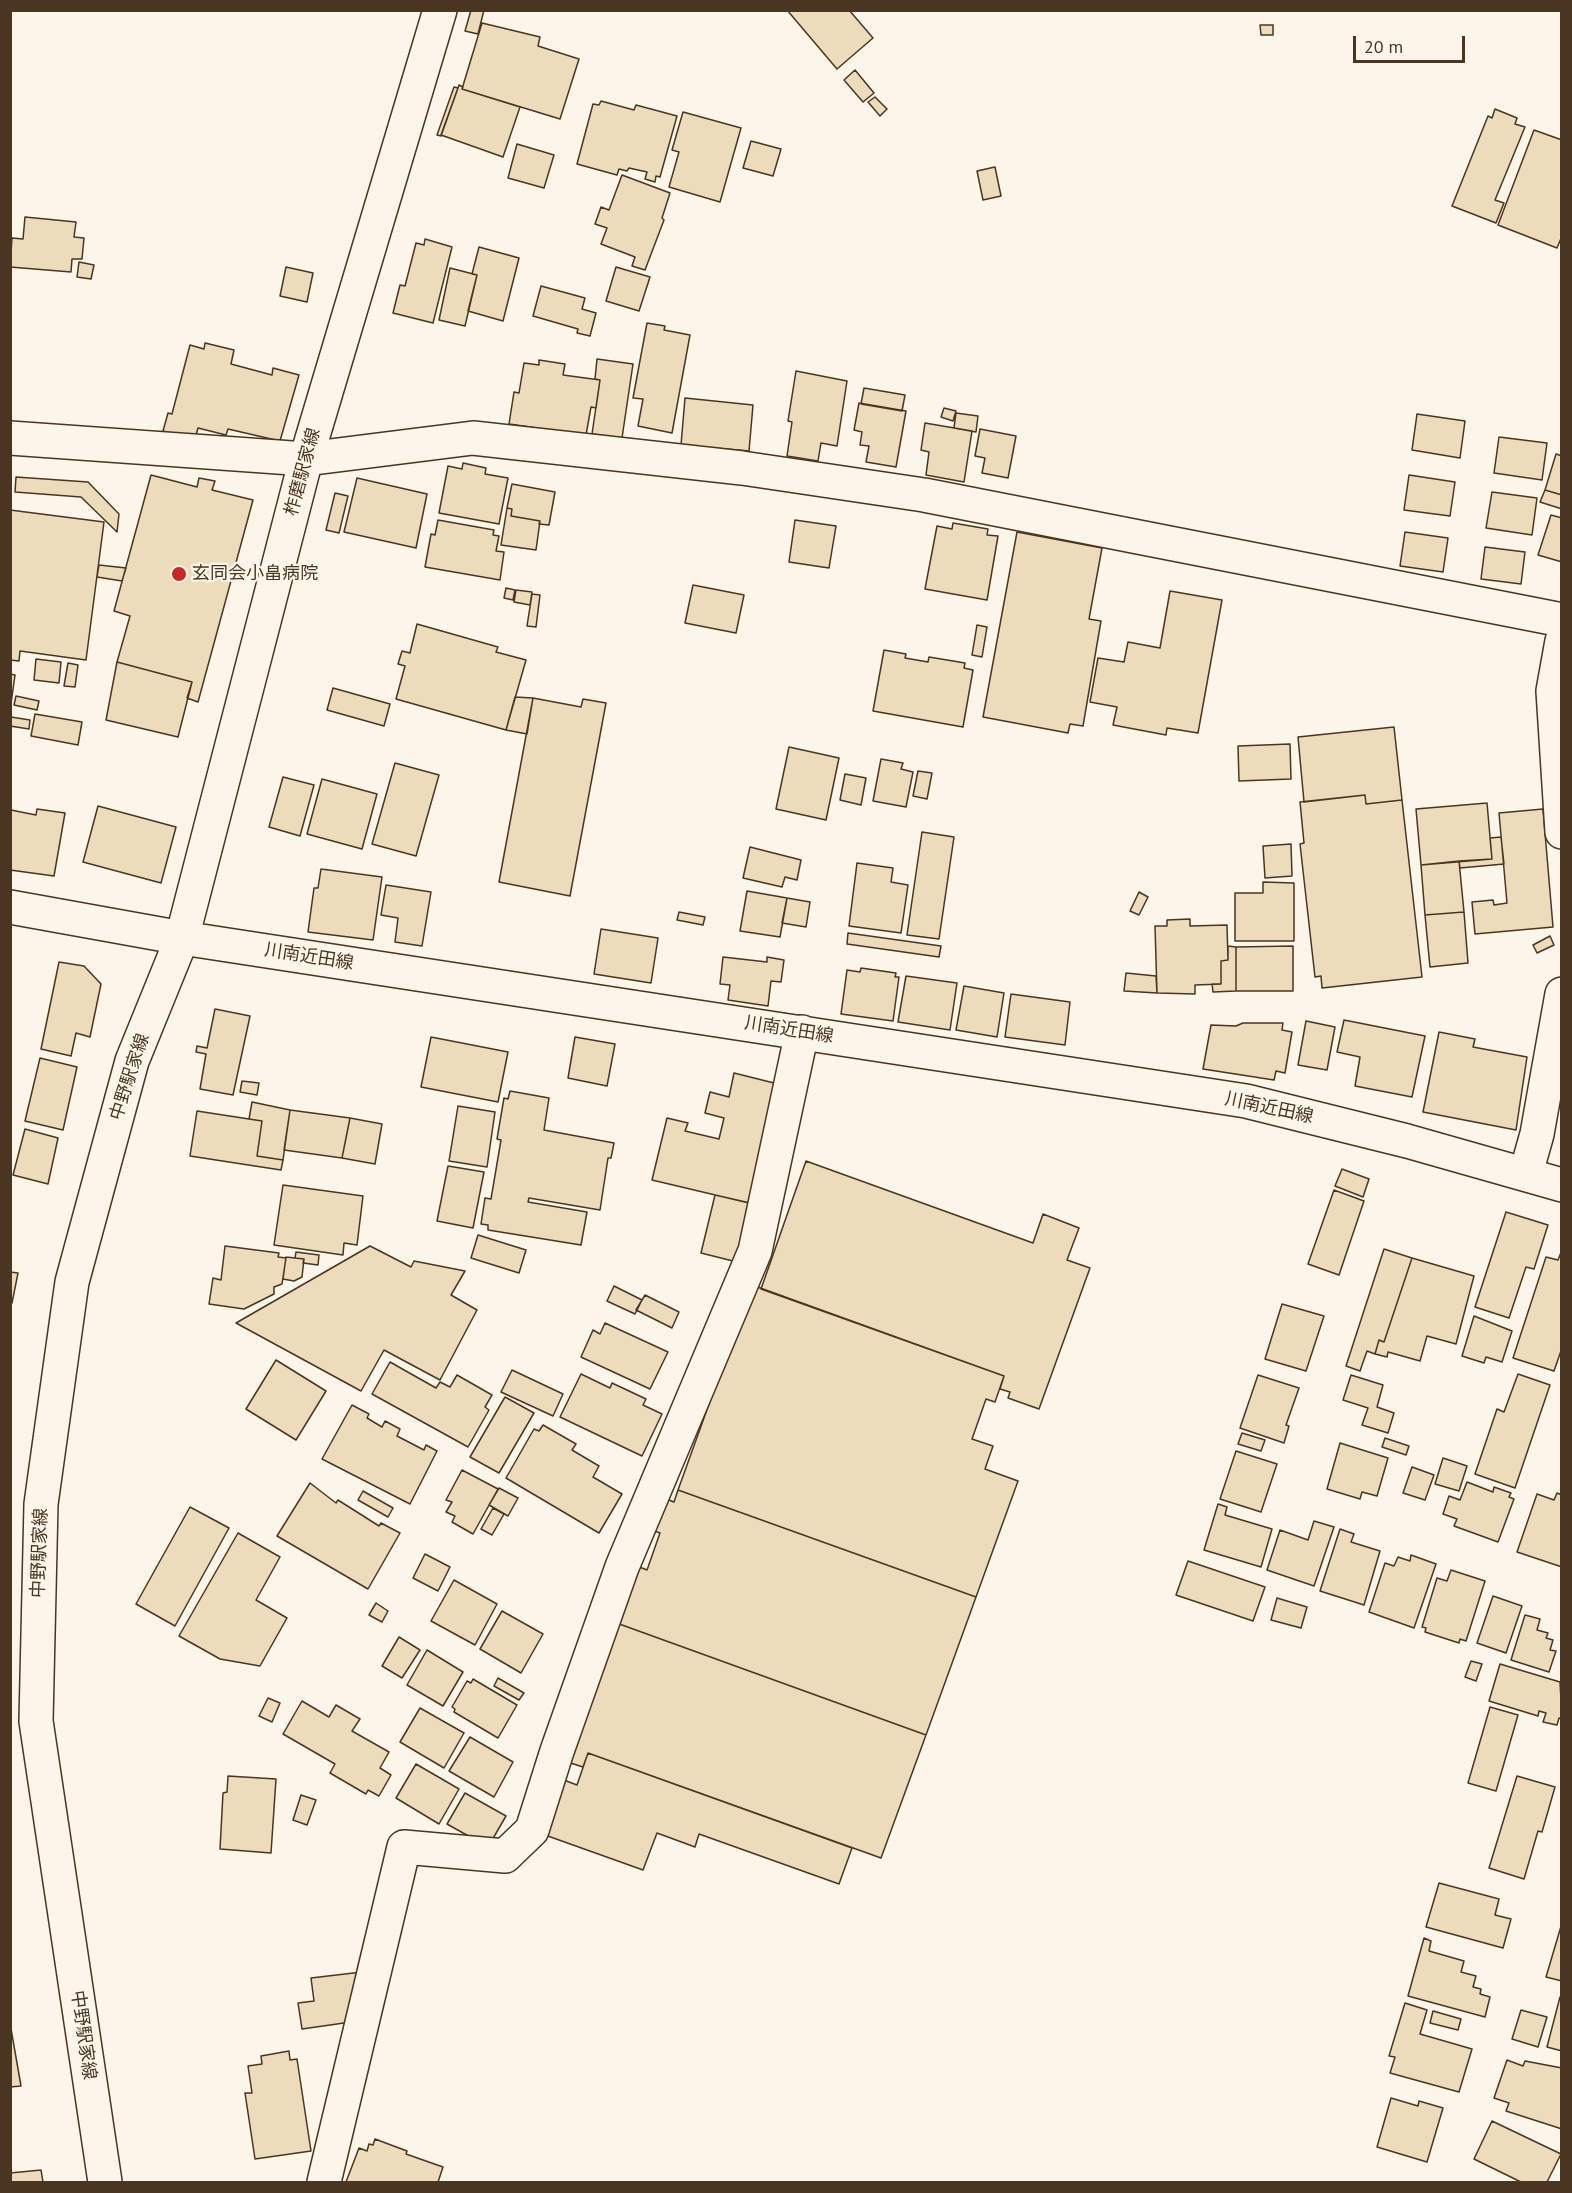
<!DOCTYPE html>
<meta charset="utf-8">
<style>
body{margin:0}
#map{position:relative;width:1572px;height:2193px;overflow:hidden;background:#fbf6e9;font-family:"PT Sans",sans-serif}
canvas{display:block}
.frame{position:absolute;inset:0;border:12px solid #4a3520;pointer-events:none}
.scale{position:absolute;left:1353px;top:36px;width:112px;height:27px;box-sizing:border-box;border:3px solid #4a3520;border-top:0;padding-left:8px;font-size:18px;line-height:21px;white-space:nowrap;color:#4a3520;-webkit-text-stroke:4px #fbf6e9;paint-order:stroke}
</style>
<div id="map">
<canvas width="1572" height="2193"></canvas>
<div class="frame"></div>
<div class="scale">20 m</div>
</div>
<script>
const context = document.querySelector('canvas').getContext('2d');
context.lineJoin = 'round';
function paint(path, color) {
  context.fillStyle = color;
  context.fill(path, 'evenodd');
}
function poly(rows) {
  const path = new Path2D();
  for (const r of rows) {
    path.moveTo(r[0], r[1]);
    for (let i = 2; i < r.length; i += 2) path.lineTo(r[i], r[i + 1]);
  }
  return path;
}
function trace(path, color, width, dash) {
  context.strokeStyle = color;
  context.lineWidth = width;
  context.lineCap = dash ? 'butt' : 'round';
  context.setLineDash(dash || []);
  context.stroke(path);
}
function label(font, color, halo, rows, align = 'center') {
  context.font = font + ' "PT Sans","Noto Sans JP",sans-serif';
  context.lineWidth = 4.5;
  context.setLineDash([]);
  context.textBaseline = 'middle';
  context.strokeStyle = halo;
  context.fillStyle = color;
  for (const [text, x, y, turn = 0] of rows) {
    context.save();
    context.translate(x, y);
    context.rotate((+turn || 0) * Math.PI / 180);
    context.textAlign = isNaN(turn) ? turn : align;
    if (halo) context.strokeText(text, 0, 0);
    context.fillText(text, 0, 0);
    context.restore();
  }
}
const building = poly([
 [471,10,484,10,478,34,465,31,471,10],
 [787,10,849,10,873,38,837,69,787,10],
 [482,23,540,37,538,46,579,59,560,119,462,89,482,23],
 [1260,25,1273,25,1273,35,1261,35,1260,25],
 [855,70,874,93,863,102,844,80,855,70],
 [459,85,463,87,462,89,520,107,503,157,441,135,459,85],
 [454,87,458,88,441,136,437,135,454,87],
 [875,97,887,109,880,116,868,102,875,97],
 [601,101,634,110,636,105,677,116,660,177,656,176,655,182,645,179,647,172,629,168,627,171,619,169,617,175,577,164,593,104,599,105,601,101],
 [1495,109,1517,118,1515,124,1525,127,1495,200,1504,203,1496,223,1452,206,1488,116,1492,118,1495,109],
 [683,112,741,128,720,202,669,187,679,152,672,150,683,112],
 [1534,130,1562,140,1562,236,1557,248,1498,225,1534,130],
 [751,141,781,149,773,176,743,168,751,141],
 [517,144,554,155,544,188,508,178,517,144],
 [995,167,1001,196,983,200,977,171,995,167],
 [622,175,670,193,662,218,664,220,645,270,632,266,635,257,601,244,607,228,595,224,601,207,609,210,622,175],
 [25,217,76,222,74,237,84,238,82,259,72,259,71,272,10,267,12,238,23,239,25,217],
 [425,239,452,247,433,323,393,313,400,285,405,286,416,243,424,245,425,239],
 [479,247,519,258,503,321,468,311,477,275,472,274,479,247],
 [79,262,94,265,91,279,77,277,79,262],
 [286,267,313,273,307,302,280,296,286,267],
 [616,267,650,277,639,311,606,301,616,267],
 [450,268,477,275,465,326,439,320,450,268],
 [541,286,585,298,582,309,596,313,590,336,577,333,578,329,533,316,541,286],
 [647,323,665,326,664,330,690,335,672,433,638,426,643,399,633,398,647,323],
 [205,343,234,350,231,364,272,375,273,368,299,375,280,441,228,429,226,435,198,428,195,439,163,431,168,413,172,414,190,345,204,349,205,343],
 [597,359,633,364,622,438,592,434,600,380,595,379,597,359],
 [539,360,565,364,563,375,600,380,596,408,591,407,586,435,509,424,514,392,519,393,524,363,539,365,539,360],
 [796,371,847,381,837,446,821,443,818,461,787,456,792,422,788,421,796,371],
 [864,388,905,395,902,411,861,404,864,388],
 [685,398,753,405,749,451,681,445,685,398],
 [859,403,906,411,896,467,866,462,869,446,860,445,862,432,854,430,859,403],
 [944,408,956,411,953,421,941,417,944,408],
 [956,413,978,416,976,432,954,428,956,413],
 [1417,414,1465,421,1460,458,1412,450,1417,414],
 [925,423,972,431,964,482,926,475,929,452,921,450,925,423],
 [980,429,1016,436,1008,478,982,473,985,458,975,456,980,429],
 [1499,437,1547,443,1542,480,1494,473,1499,437],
 [1556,454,1562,456,1562,495,1545,490,1556,454],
 [463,463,486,468,485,474,508,478,499,524,439,513,448,466,462,469,463,463],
 [151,475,197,487,199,478,215,481,212,490,253,500,198,702,187,698,192,682,117,662,130,616,114,611,151,475],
 [1409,475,1455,482,1450,516,1404,510,1409,475],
 [16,477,88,482,119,514,117,532,81,497,15,492,16,477],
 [357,478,427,494,416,548,344,532,357,478],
 [512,484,555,492,549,525,539,524,540,521,511,516,512,509,507,508,512,484],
 [1545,490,1562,495,1562,509,1540,502,1545,490],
 [1492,492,1537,498,1532,535,1486,528,1492,492],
 [335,493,348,496,339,533,326,530,335,493],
 [507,508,512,509,511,516,540,521,536,550,501,545,507,508],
 [10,510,104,522,86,660,20,651,19,661,10,660,10,510],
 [1551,515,1562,518,1562,562,1538,555,1551,515],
 [438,520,494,530,493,535,499,536,496,551,504,552,500,580,425,567,431,534,435,535,438,520],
 [795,520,836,526,829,568,789,562,795,520],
 [953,523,988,529,987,535,998,536,987,600,925,589,937,526,952,529,953,523],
 [1017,532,1102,548,1089,619,1101,621,1083,726,1070,724,1068,733,983,717,1017,532],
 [1405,532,1448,538,1443,572,1400,566,1405,532],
 [1485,547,1525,552,1521,584,1481,579,1485,547],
 [99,565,126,568,122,581,97,577,99,565],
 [693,585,744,595,736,633,685,623,693,585],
 [506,588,515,590,513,600,504,598,506,588],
 [516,590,532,592,530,605,514,602,516,590],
 [1170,591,1222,600,1198,733,1167,728,1166,735,1113,725,1117,707,1090,702,1098,658,1124,662,1128,642,1160,648,1170,591],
 [532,594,540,595,536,627,527,626,532,594],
 [417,624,498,647,496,652,526,660,506,730,396,699,405,666,398,664,402,651,410,653,417,624],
 [977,625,987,627,982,657,972,655,977,625],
 [884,650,906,654,905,658,928,662,929,657,965,663,964,668,973,670,963,727,873,711,884,650],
 [36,659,61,662,59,683,34,680,36,659],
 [117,662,192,682,178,737,106,720,117,662],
 [68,663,78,665,75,687,64,686,68,663],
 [10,674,15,675,11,704,10,704,10,674],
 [333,688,390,704,384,726,327,710,333,688],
 [16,696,39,701,37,710,14,705,16,696],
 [515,697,533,698,527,734,506,730,515,697],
 [533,698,581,707,583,699,606,703,570,896,499,882,533,698],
 [35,714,82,722,78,745,31,736,35,714],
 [11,717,30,720,29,729,10,726,11,717],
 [1394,727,1402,800,1366,804,1365,795,1304,802,1298,737,1394,727],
 [1290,744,1291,779,1239,781,1238,746,1290,744],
 [789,747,839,758,826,820,776,809,789,747],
 [881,759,903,763,901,769,913,772,906,807,873,801,881,759],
 [395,763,439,775,416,856,372,844,395,763],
 [918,771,932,773,927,799,913,796,918,771],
 [845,774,866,778,861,805,840,800,845,774],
 [283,777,314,785,300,836,269,827,283,777],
 [322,779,377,794,362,849,307,834,322,779],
 [1365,795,1366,804,1402,800,1422,977,1322,988,1321,976,1315,977,1300,844,1304,843,1300,802,1365,795],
 [10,803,11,810,36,815,37,809,65,813,54,876,10,870,10,803],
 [1487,803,1492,859,1421,865,1416,809,1487,803],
 [98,806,176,827,161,883,83,862,98,806],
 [1543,809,1553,927,1475,934,1472,902,1493,900,1494,905,1507,903,1499,813,1543,809],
 [922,832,954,837,939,939,907,935,922,832],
 [1501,837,1504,864,1460,868,1459,861,1492,859,1490,838,1501,837],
 [1291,844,1292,876,1265,878,1263,846,1291,844],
 [750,847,801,860,797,880,785,877,782,887,743,878,750,847],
 [1459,861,1464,912,1425,915,1421,865,1459,861],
 [857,863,893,868,891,882,908,885,901,933,849,926,857,863],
 [321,869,382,877,373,940,308,932,314,888,318,888,321,869],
 [1263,882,1294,883,1294,941,1235,941,1235,893,1263,893,1263,882],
 [386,885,431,892,422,946,395,942,398,918,381,915,386,885],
 [747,891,787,898,780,937,740,931,747,891],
 [1139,892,1148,897,1139,915,1130,911,1139,892],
 [787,898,810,902,806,927,782,923,787,898],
 [679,912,705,917,703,925,677,920,679,912],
 [1464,912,1468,963,1430,967,1425,915,1464,912],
 [1190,919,1190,926,1227,925,1228,960,1221,961,1221,984,1195,985,1195,994,1157,993,1155,926,1167,926,1167,920,1190,919],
 [601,929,658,938,651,983,594,974,601,929],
 [848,933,941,946,939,957,847,944,848,933],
 [1550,936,1554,945,1537,953,1533,945,1550,936],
 [1228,946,1236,947,1236,991,1213,992,1212,984,1221,984,1221,961,1228,960,1228,946],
 [1293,946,1293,991,1236,991,1236,947,1293,946],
 [723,957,767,962,767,957,784,960,781,982,771,981,768,1006,728,1000,730,985,720,984,723,957],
 [59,962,84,966,101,984,90,1037,76,1033,71,1056,41,1049,59,962],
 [861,968,896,973,895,977,899,977,893,1021,841,1014,847,970,860,972,861,968],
 [1126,973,1156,976,1157,993,1124,991,1126,973],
 [906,976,957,983,950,1030,898,1022,906,976],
 [964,986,1004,993,997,1037,956,1030,964,986],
 [1011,994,1070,1002,1065,1045,1005,1037,1011,994],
 [215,1009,250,1016,233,1095,200,1089,206,1054,196,1052,197,1046,207,1048,215,1009],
 [1344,1020,1425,1036,1412,1097,1355,1086,1360,1057,1337,1052,1344,1020],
 [1306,1021,1335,1027,1327,1070,1298,1065,1306,1021],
 [1243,1023,1283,1023,1282,1030,1292,1032,1285,1073,1276,1071,1274,1080,1203,1069,1211,1025,1236,1026,1243,1023],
 [1439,1032,1475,1039,1473,1047,1527,1057,1516,1130,1423,1112,1439,1032],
 [431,1037,508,1052,498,1102,421,1087,431,1037],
 [575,1037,615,1044,607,1086,568,1078,575,1037],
 [40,1058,77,1067,63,1130,25,1121,40,1058],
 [734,1073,778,1084,749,1203,652,1180,667,1118,688,1123,685,1131,719,1139,724,1118,705,1113,710,1092,729,1097,734,1073],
 [242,1081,259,1083,257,1095,240,1092,242,1081],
 [510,1091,549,1098,544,1130,614,1143,611,1158,608,1158,600,1210,529,1198,528,1202,587,1212,581,1245,488,1230,488,1225,481,1224,485,1198,491,1199,501,1140,497,1139,504,1098,508,1099,510,1091],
 [252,1102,290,1110,283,1160,257,1156,262,1121,249,1119,252,1102],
 [458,1106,495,1112,487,1167,449,1161,458,1106],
 [290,1110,350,1118,342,1158,284,1150,290,1110],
 [197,1111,262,1121,257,1156,283,1160,281,1170,190,1156,197,1111],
 [350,1118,382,1124,375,1164,342,1158,350,1118],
 [25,1129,58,1138,48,1184,13,1175,25,1129],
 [806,1161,1033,1243,1043,1214,1079,1228,1067,1260,1090,1268,1039,1409,1008,1398,1010,1392,1000,1389,1004,1376,761,1289,806,1161],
 [448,1166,484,1172,473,1228,437,1221,448,1166],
 [1342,1169,1369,1179,1363,1197,1335,1186,1342,1169],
 [283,1185,363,1196,357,1245,344,1243,343,1255,274,1245,283,1185],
 [1334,1190,1364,1201,1339,1275,1308,1264,1334,1190],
 [715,1195,750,1203,737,1262,701,1253,715,1195],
 [1506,1212,1548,1225,1534,1269,1526,1267,1509,1318,1475,1307,1506,1212],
 [478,1235,526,1250,519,1273,471,1258,478,1235],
 [225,1246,279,1253,278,1257,286,1258,282,1284,274,1287,274,1294,244,1309,209,1304,213,1278,221,1280,225,1246],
 [370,1246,411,1267,414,1261,465,1271,451,1295,477,1310,440,1380,384,1350,361,1391,236,1323,370,1246],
 [1384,1249,1412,1258,1384,1342,1379,1340,1375,1354,1367,1351,1360,1371,1346,1366,1384,1249],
 [1562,1250,1562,1348,1554,1371,1513,1358,1546,1257,1558,1260,1562,1250],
 [296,1252,319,1255,318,1265,303,1263,304,1259,295,1258,296,1252],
 [286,1257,304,1259,302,1277,294,1281,283,1279,286,1257],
 [1412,1258,1474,1276,1456,1344,1427,1336,1420,1361,1388,1352,1387,1357,1375,1354,1379,1340,1384,1342,1412,1258],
 [10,1272,18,1273,12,1303,10,1303,10,1272],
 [752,1285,1004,1376,995,1402,986,1399,972,1439,993,1446,985,1469,1018,1481,976,1597,678,1490,752,1285],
 [614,1286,642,1300,635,1314,607,1301,614,1286],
 [645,1295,679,1312,672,1328,636,1310,645,1295],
 [1282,1304,1324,1316,1306,1371,1265,1359,1282,1304],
 [1474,1316,1512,1331,1502,1362,1486,1357,1484,1363,1462,1356,1474,1316],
 [605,1323,668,1352,650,1389,581,1357,593,1330,600,1334,605,1323],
 [276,1360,326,1391,296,1440,246,1409,276,1360],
 [390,1362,436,1388,440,1382,450,1387,457,1375,492,1395,485,1407,489,1410,468,1447,372,1394,390,1362],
 [512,1370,563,1394,553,1416,501,1392,512,1370],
 [581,1374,610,1388,612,1383,646,1399,643,1405,662,1414,642,1456,560,1417,581,1374],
 [1518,1374,1550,1385,1515,1488,1475,1474,1497,1409,1504,1412,1518,1374],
 [1258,1375,1299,1388,1286,1425,1289,1426,1284,1443,1240,1428,1258,1375],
 [1351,1375,1383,1385,1377,1407,1394,1413,1388,1433,1362,1425,1368,1408,1343,1400,1351,1375],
 [505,1397,534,1413,499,1473,470,1457,505,1397],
 [352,1405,369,1414,367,1418,382,1427,385,1421,400,1429,397,1436,424,1450,426,1445,437,1451,410,1504,322,1459,352,1405],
 [543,1425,576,1444,572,1450,599,1466,593,1477,622,1494,599,1533,506,1478,534,1429,539,1431,543,1425],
 [1242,1433,1265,1440,1261,1451,1238,1444,1242,1433],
 [1385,1438,1409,1446,1406,1455,1382,1447,1385,1438],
 [1340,1443,1388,1458,1377,1496,1362,1492,1360,1499,1327,1489,1340,1443],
 [1236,1451,1277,1464,1261,1512,1220,1499,1236,1451],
 [1443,1458,1467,1466,1459,1491,1435,1484,1443,1458],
 [1412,1467,1434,1475,1425,1500,1403,1493,1412,1467],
 [462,1470,498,1489,473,1534,452,1522,455,1516,446,1512,452,1502,446,1500,462,1470],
 [1467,1482,1493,1492,1494,1487,1511,1493,1509,1497,1514,1499,1498,1542,1454,1526,1457,1519,1443,1514,1449,1496,1460,1500,1467,1482],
 [310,1483,336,1503,338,1500,379,1526,381,1523,400,1533,368,1589,277,1536,310,1483],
 [499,1488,518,1498,508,1516,489,1505,499,1488],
 [678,1490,976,1597,926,1735,611,1621,632,1564,647,1570,660,1533,649,1529,661,1497,674,1502,678,1490],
 [363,1491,393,1508,388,1517,358,1500,363,1491],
 [1557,1493,1562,1495,1562,1567,1517,1552,1537,1494,1554,1500,1557,1493],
 [1218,1504,1227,1507,1225,1515,1272,1529,1261,1567,1204,1550,1218,1504],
 [190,1507,229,1528,175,1626,136,1604,190,1507],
 [493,1508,504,1514,492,1535,481,1529,493,1508],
 [1314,1521,1334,1527,1314,1586,1267,1570,1280,1530,1308,1540,1314,1521],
 [1340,1529,1354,1534,1351,1542,1380,1551,1364,1605,1320,1591,1340,1529],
 [238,1533,280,1557,256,1600,287,1618,260,1666,220,1659,179,1636,238,1533],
 [425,1554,450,1567,438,1591,413,1578,425,1554],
 [1411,1555,1436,1564,1414,1628,1369,1612,1385,1563,1394,1566,1398,1557,1410,1561,1411,1555],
 [1188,1561,1265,1587,1253,1621,1176,1595,1188,1561],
 [1451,1570,1485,1581,1466,1641,1460,1639,1459,1643,1425,1632,1426,1628,1422,1627,1437,1578,1447,1581,1451,1570],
 [454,1580,497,1604,475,1645,431,1621,454,1580],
 [1493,1596,1522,1606,1506,1653,1477,1643,1493,1596],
 [1277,1598,1307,1607,1301,1628,1271,1620,1277,1598],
 [376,1603,388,1611,382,1622,369,1615,376,1603],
 [502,1611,543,1634,521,1673,480,1649,502,1611],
 [1525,1615,1540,1619,1537,1630,1548,1633,1546,1638,1553,1640,1550,1650,1556,1651,1549,1672,1511,1660,1525,1615],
 [611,1621,926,1735,881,1858,588,1753,583,1767,561,1760,611,1621],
 [399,1637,420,1650,402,1678,382,1666,399,1637],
 [427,1650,463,1672,443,1706,407,1685,427,1650],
 [1471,1661,1482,1664,1476,1681,1465,1677,1471,1661],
 [1500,1664,1560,1682,1562,1719,1559,1718,1557,1725,1543,1722,1546,1713,1539,1711,1538,1716,1489,1701,1500,1664],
 [498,1678,524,1693,519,1700,494,1686,498,1678],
 [473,1679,517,1705,498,1738,454,1712,455,1709,452,1707,467,1681,471,1683,473,1679],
 [268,1698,280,1703,272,1722,259,1716,268,1698],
 [302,1701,329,1717,336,1705,360,1719,352,1731,389,1752,380,1768,391,1775,379,1796,368,1790,366,1794,330,1773,335,1764,283,1734,302,1701],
 [1490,1707,1518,1715,1496,1791,1468,1783,1490,1707],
 [420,1708,464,1733,444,1768,400,1742,420,1708],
 [470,1737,513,1762,494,1797,449,1771,470,1737],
 [588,1753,852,1848,839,1884,699,1834,695,1847,657,1833,643,1870,545,1835,556,1777,577,1785,588,1753],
 [416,1764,459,1789,439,1824,396,1798,416,1764],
 [228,1776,276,1779,271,1853,220,1849,223,1793,227,1792,228,1776],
 [1517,1776,1555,1787,1542,1832,1538,1831,1524,1879,1489,1868,1517,1776],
 [465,1793,506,1816,488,1847,447,1824,465,1793],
 [301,1795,316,1800,307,1825,293,1820,301,1795],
 [1439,1883,1499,1899,1495,1915,1511,1919,1503,1948,1426,1927,1439,1883],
 [1562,1923,1562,1981,1546,1977,1562,1923],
 [1424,1938,1431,1941,1429,1951,1464,1961,1461,1972,1476,1976,1473,1987,1481,1989,1480,1994,1490,1997,1485,2017,1408,1996,1424,1938],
 [362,1972,358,2021,302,2029,298,2003,314,2001,311,1978,362,1972],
 [1560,1997,1562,1997,1562,2051,1547,2047,1560,1997],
 [1405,2003,1427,2010,1420,2034,1472,2049,1459,2092,1390,2073,1395,2057,1389,2056,1405,2003],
 [1521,2010,1547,2017,1538,2047,1512,2039,1521,2010],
 [1433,2011,1461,2019,1458,2030,1430,2023,1433,2011],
 [10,2023,21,2086,10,2087,10,2023],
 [289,2051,290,2060,297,2059,311,2151,255,2159,245,2093,252,2093,248,2066,262,2064,261,2056,289,2051],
 [1507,2060,1523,2066,1525,2061,1562,2068,1562,2129,1506,2111,1509,2103,1494,2098,1507,2060],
 [1391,2098,1418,2106,1419,2101,1443,2108,1427,2162,1377,2147,1391,2098],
 [1492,2121,1561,2154,1547,2182,1521,2182,1474,2159,1492,2121],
 [375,2139,407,2151,406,2154,443,2167,438,2182,346,2182,359,2148,367,2151,369,2144,373,2145,375,2139],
 [41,2170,43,2182,10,2182,10,2173,41,2170]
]);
paint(building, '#ecdcbc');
trace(building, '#4a3520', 1.5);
const minor = poly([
 [10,438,306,459,473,438,742,468,924,495,1562,620],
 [1562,641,1553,691,1562,832],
 [1526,1173,1537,1134,1562,994],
 [324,2182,404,1847,505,1856,532,1830,557,1751,622,1567,755,1251,802,1032]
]);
const major = poly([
 [10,907,182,938,1246,1101,1407,1141,1562,1185],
 [105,2182,36,1721,41,1504,72,1282,132,1061,182,938,306,459,440,10]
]);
trace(minor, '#4a3520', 36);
trace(major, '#4a3520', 36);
trace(minor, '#fbf6e9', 33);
trace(major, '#fbf6e9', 33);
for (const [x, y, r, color] of [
 [179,574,8,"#c62828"]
]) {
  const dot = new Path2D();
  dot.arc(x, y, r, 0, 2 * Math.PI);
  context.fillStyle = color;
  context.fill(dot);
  trace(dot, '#fbf6e9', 2);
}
label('18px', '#4a3520', '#fbf6e9', [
 ["柞磨駅家線",303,472,-75],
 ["川南近田線",309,957,9],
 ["川南近田線",789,1030,9],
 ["中野駅家線",130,1077,-72],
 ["川南近田線",1269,1108,12],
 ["中野駅家線",40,1553,-88],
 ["中野駅家線",83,2035,82]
]);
label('18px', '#4a3520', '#fbf6e9', [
 ["玄同会小畠病院",192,574]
], 'left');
</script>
